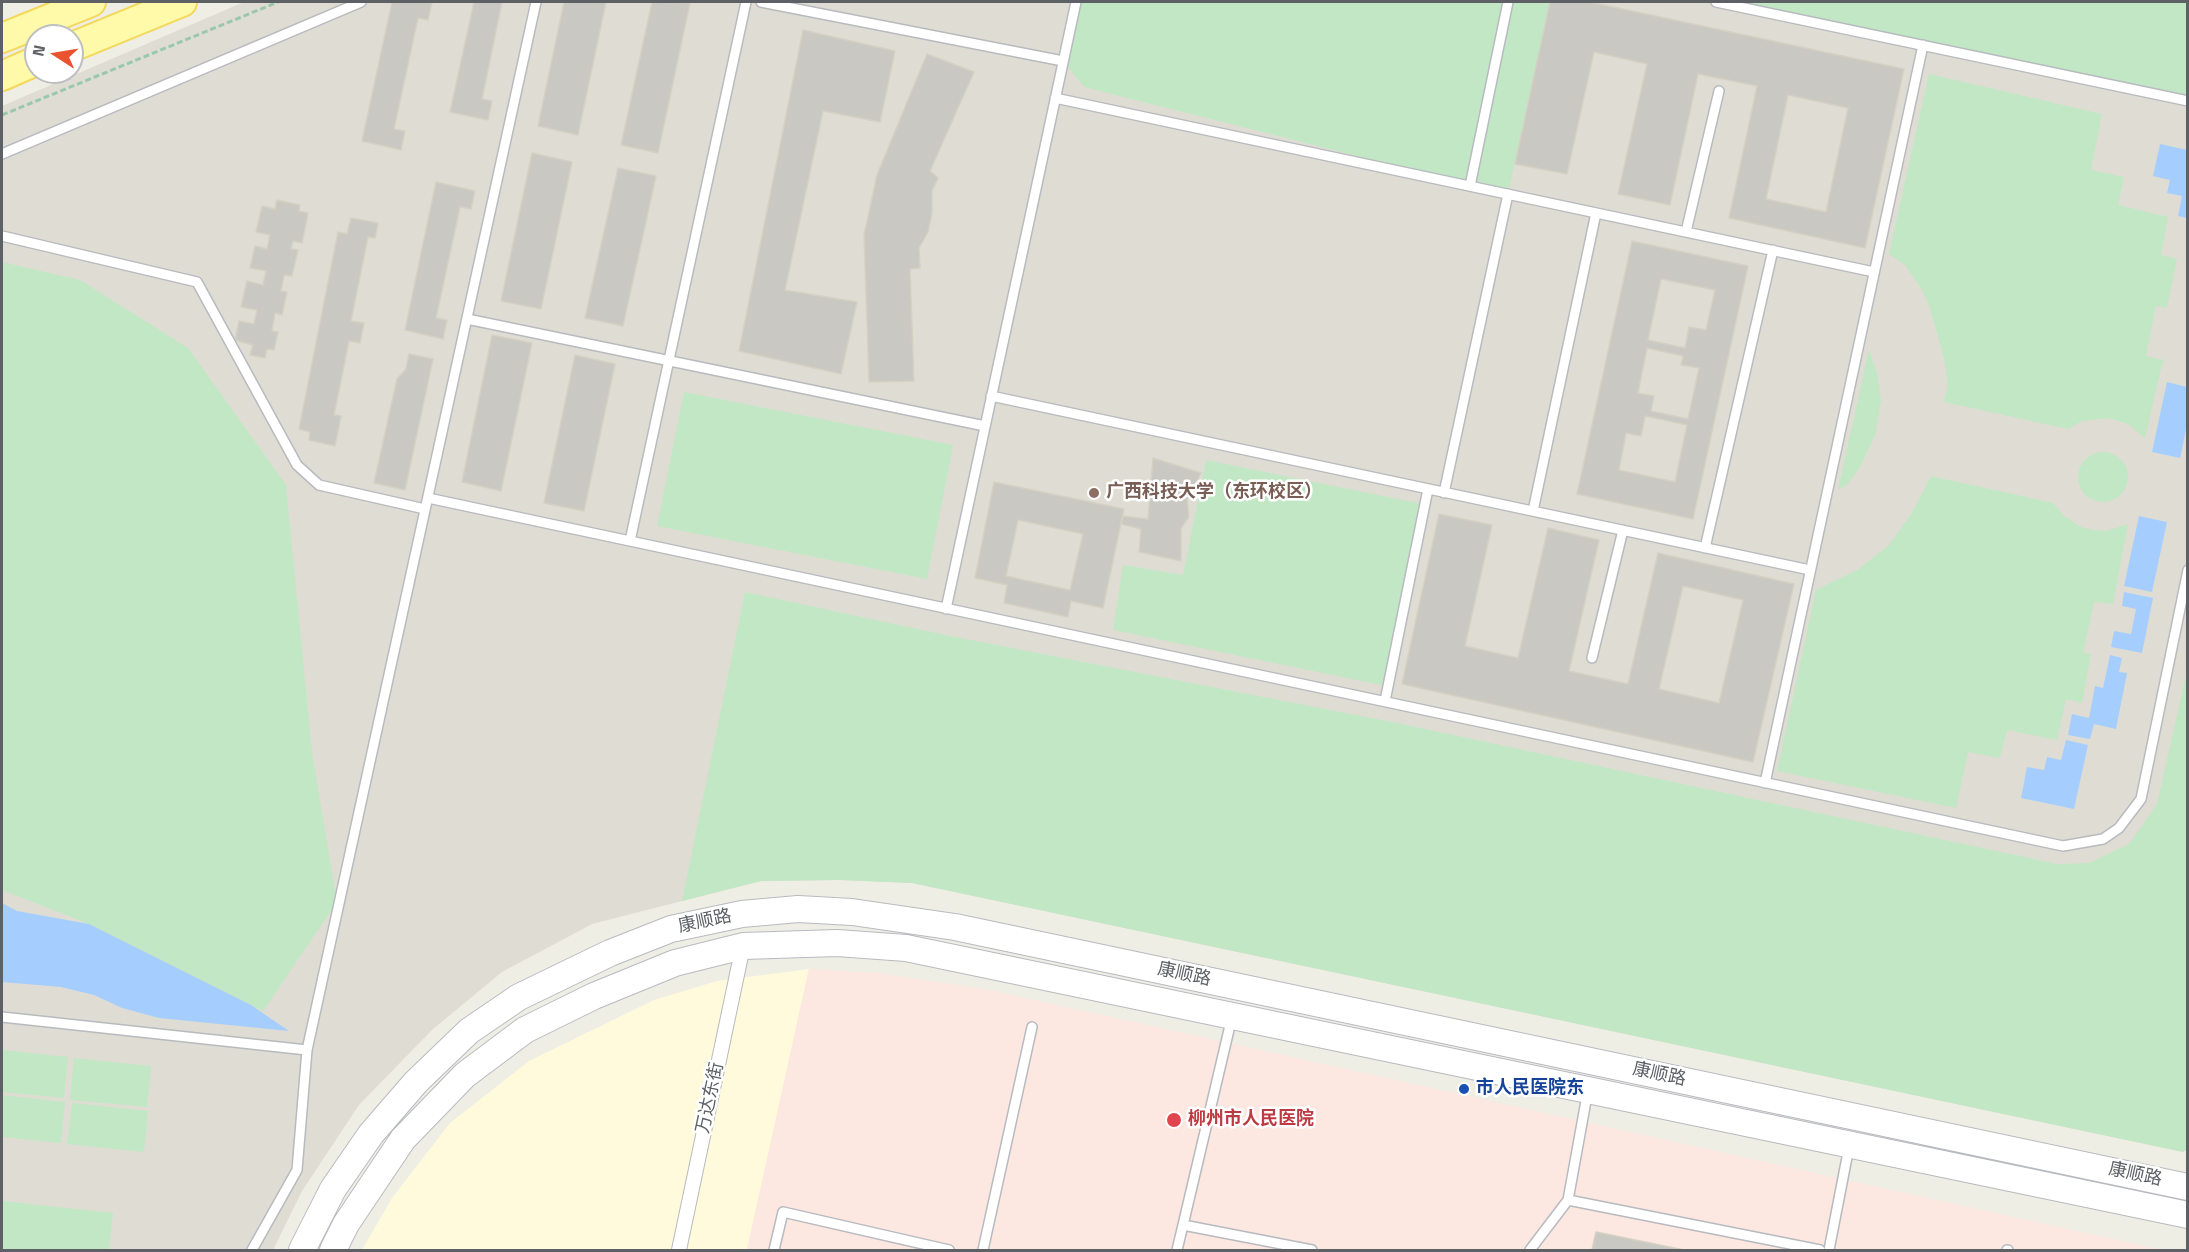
<!DOCTYPE html>
<meta charset="utf-8">
<style>
body{margin:0}
#map{position:relative;width:2189px;height:1252px;overflow:hidden;background:#efeee5;font-family:"Titillium Web",sans-serif}
canvas{display:block}
.frame{position:absolute;inset:0;border:3px solid #5d6065;pointer-events:none}
.north{position:absolute;left:24px;top:24px;width:60px;height:60px;box-sizing:border-box;background:#fff;border:2px solid #bebfc1;border-radius:50%;rotate:282deg;font-size:16px;font-weight:700;line-height:24px;text-align:center;color:#5d6065}
.north::after{content:'';display:block;margin:auto;width:21px;height:27px;background:#eb522f;clip-path:polygon(50% 0,100% 100%,50% 72%,0 100%)}
</style>
<div id="map">
<canvas width="2189" height="1252"></canvas>
<div class="frame"></div>
<div class="north">N</div>
</div>
<script>
const context = document.querySelector('canvas').getContext('2d');
context.lineJoin = 'round';
function paint(path, color) {
  context.fillStyle = color;
  context.fill(path, 'evenodd');
}
function poly(rows) {
  const path = new Path2D();
  for (const r of rows) {
    if (r.length === 3) {
      path.moveTo(r[0] + r[2], r[1]);
      path.arc(r[0], r[1], r[2], 0, 2 * Math.PI);
      continue;
    }
    path.moveTo(r[0], r[1]);
    for (let i = 2; i < r.length; i += 2) path.lineTo(r[i], r[i + 1]);
  }
  return path;
}
function trace(path, color, width, dash) {
  context.strokeStyle = color;
  context.lineWidth = width;
  context.lineCap = dash ? 'butt' : 'round';
  context.setLineDash(dash || []);
  context.stroke(path);
}
function label(font, color, halo, rows, align = 'center') {
  context.font = font + ' "Titillium Web","Noto Sans SC",sans-serif';
  context.lineWidth = 5;
  context.setLineDash([]);
  context.textBaseline = 'middle';
  context.strokeStyle = halo;
  context.fillStyle = color;
  for (const [text, x, y, turn = 0] of rows) {
    context.save();
    context.translate(x, y);
    context.rotate((+turn || 0) * Math.PI / 180);
    context.textAlign = isNaN(turn) ? turn : align;
    if (halo) context.strokeText(text, 0, 0);
    context.fillText(text, 0, 0);
    context.restore();
  }
}
paint(poly([
 [809,969,747,1250,362,1250,392,1198,450,1123,529,1061,654,1000,717,981]
]), '#fefadb');
paint(poly([
 [244,2,2187,2,2187,1149,2183,1152,912,883,840,880,761,881,592,924,502,972,432,1030,359,1105,302,1191,273,1250,2,1250,2,106]
]), '#dfddd3');
paint(poly([
 [809,969,877,973,984,989,2162,1250,747,1250]
]), '#fce7e1');
paint(poly([
 [1076,2,1550,2,1508,194,1084,87,1063,61],
 [1716,2,2187,2,2187,101],
 [1929,74,2102,114,2091,170,2124,177,2118,205,2168,217,2161,255,2177,259,2167,308,2156,306,2146,356,2163,360,2145,438,2128,424,2108,418,2082,421,2068,429,1944,402,1948,383,1944,358,1930,308,1921,288,1905,265,1889,254],
 [2,262,80,280,188,348,286,485,312,753,337,902,263,1011,89,924,2,890],
 [1869,350,1877,373,1881,401,1875,435,1860,467,1848,484,1838,490],
 [684,392,953,445,927,579,657,526],
 [2103,477,25],
 [1206,460,1422,504,1386,686,1113,630,1123,565,1183,575],
 [1931,476,2053,503,2063,515,2079,526,2092,530,2106,531,2128,524,2113,604,2094,602,2083,653,2091,654,2082,703,2066,699,2057,740,2007,730,2000,758,1968,752,1956,808,1777,771,1816,590,1859,569,1889,545,1912,513],
 [745,592,945,635,1397,723,2057,864,2089,863,2129,844,2157,804,2187,671,2187,1149,2183,1152,912,883,840,880,761,881,682,901],
 [2,1050,68,1057,64,1098,2,1092],
 [74,1058,151,1066,147,1107,70,1100],
 [2,1095,65,1102,61,1143,2,1137],
 [72,1103,148,1111,144,1152,67,1144],
 [2,1201,113,1213,109,1250,2,1250]
]), '#c1e7c5');
paint(poly([
 [2160,144,2187,150,2187,218,2178,216,2182,196,2167,193,2170,180,2153,176],
 [2167,382,2187,387,2187,425,2180,458,2152,452],
 [2139,516,2167,522,2152,592,2124,586],
 [2124,592,2153,598,2142,653,2111,647,2114,631,2131,634,2136,609,2122,606],
 [2110,655,2122,658,2119,672,2127,673,2116,729,2094,724,2090,739,2068,735,2072,714,2089,718,2095,686,2103,688],
 [2066,740,2088,745,2074,809,2021,798,2027,767,2044,770,2047,757,2061,760],
 [2,903,17,911,89,924,251,1005,289,1031,159,1018,122,1008,94,995,61,987,2,982]
]), '#a5ceff');
const building = poly([
 [392,2,432,2,428,20,418,18,394,129,405,131,401,150,362,141,392,2],
 [474,2,502,2,482,99,492,101,488,120,450,112,474,2],
 [564,2,606,2,578,135,538,126,564,2],
 [652,2,690,3,658,153,621,145,652,2],
 [1550,2,1590,2,1904,69,1865,248,1729,218,1757,86,1698,74,1670,205,1618,194,1647,64,1594,52,1567,174,1515,164,1550,2],
 [1788,95,1848,108,1826,212,1766,199,1788,95],
 [803,30,895,51,880,122,823,111,785,290,857,302,841,374,739,351,803,30],
 [927,54,974,72,930,171,938,178,932,191,932,213,928,232,919,248,920,268,910,269,914,381,869,382,864,235,877,175,927,54],
 [532,153,572,162,541,309,501,301,532,153],
 [618,168,656,176,623,326,585,318,618,168],
 [436,182,475,191,471,209,460,207,436,318,447,320,443,339,405,330,436,182],
 [277,200,300,205,299,211,308,213,302,243,293,241,291,249,298,250,292,276,284,275,281,291,287,292,282,315,275,313,272,331,278,332,274,350,267,349,265,358,250,355,253,345,235,340,239,321,254,324,257,310,241,307,247,281,263,285,266,271,250,268,255,246,267,249,270,235,256,232,262,206,275,209,277,200],
 [351,218,378,223,375,238,368,237,351,321,364,323,360,343,349,341,334,415,341,416,335,446,309,440,310,432,299,429,338,232,347,234,351,218],
 [1632,241,1748,266,1693,519,1577,494,1632,241],
 [1661,279,1715,290,1706,330,1689,327,1685,348,1648,340,1661,279],
 [1647,348,1683,356,1681,365,1699,368,1688,419,1651,411,1654,396,1638,393,1647,348],
 [1645,416,1687,425,1675,482,1619,470,1626,433,1641,436,1645,416],
 [492,335,532,343,501,491,462,482,492,335],
 [409,354,433,359,405,490,374,483,397,379,406,369,409,354],
 [575,355,615,364,584,511,544,503,575,355],
 [1153,458,1201,473,1187,500,1189,517,1181,528,1181,561,1139,552,1141,529,1121,524,1123,516,1148,519,1153,458],
 [994,482,1124,509,1103,608,1071,601,1068,617,1004,603,1007,585,975,578,994,482],
 [1018,520,1083,534,1070,590,1006,576,1018,520],
 [1439,514,1492,525,1465,646,1518,658,1548,528,1599,540,1569,671,1628,684,1658,553,1794,584,1753,762,1402,684,1439,514],
 [1683,586,1743,600,1719,703,1659,689,1683,586],
 [1596,1232,1684,1250,1592,1250,1596,1232]
]);
paint(building, '#cac8c2');
trace(building, '#d4d1c3', 1.5);
const service = poly([
 [761,2,1063,61],
 [1716,2,2188,101],
 [1055,98,1874,272],
 [2,154,361,2],
 [1470,186,1508,2],
 [1686,232,1719,91],
 [2,236,197,282,297,465,319,485,425,509],
 [467,319,985,426],
 [991,396,1810,570],
 [1444,493,1508,194],
 [428,498,2063,846,2103,839,2119,828,2141,799,2188,570],
 [1533,511,1596,213],
 [630,541,746,2],
 [1705,548,1773,250],
 [946,609,1076,2],
 [1592,658,1623,530],
 [1385,701,1428,489],
 [1765,783,1923,45],
 [2,1017,307,1050],
 [1232,1017,1183,1225,1312,1250],
 [1568,1200,1820,1250],
 [252,1250,297,1170,307,1050,536,2],
 [774,1250,783,1212,949,1250],
 [983,1250,1032,1027],
 [1177,1250,1183,1225],
 [1530,1250,1568,1200,1588,1090],
 [1829,1250,1849,1147],
 [2007,1250,2008,1250]
]);
const pedestrian = poly([
 [679,1250,743,946]
]);
const secondary = poly([
 [302,1250,333,1189,371,1134,416,1082,469,1031,519,997,610,953,671,929,742,914,798,909,852,912,955,927,2188,1187],
 [333,1250,346,1224,403,1139,465,1075,525,1030,594,996,675,963,743,946,837,943,906,948,2188,1215]
]);
const primary = poly([
 [2,38,91,2],
 [72,47,182,2],
 [2,76,36,61]
]);
trace(service, '#b7babf', 12);
trace(pedestrian, '#b7babf', 16);
trace(secondary, '#b8bac1', 28);
trace(primary, '#f3d85a', 32);
trace(poly([
 [2,115,278,2]
]), '#9ac8ac', 3, [6, 3]);
trace(service, '#fff', 9);
trace(pedestrian, '#fff', 14);
trace(secondary, '#fff', 26);
trace(primary, '#fffaaa', 28);
for (const [x, y, r, color] of [
 [1094,493,6,"#8d6e63"],
 [1464,1089,6,"#1a4fb4"],
 [1174,1120,8,"#e0444e"]
]) {
  const dot = new Path2D();
  dot.arc(x, y, r, 0, 2 * Math.PI);
  context.fillStyle = color;
  context.fill(dot);
  trace(dot, '#fff', 2);
}
label('bold 18px', '#785e54', '#fff', [
 ["广西科技大学（东环校区）",1106,493]
], 'left');
label('18px', '#5d6065', '#fff', [
 ["康顺路",705,922,-12],
 ["康顺路",1184,975,12],
 ["康顺路",1659,1075,12],
 ["万达东街",711,1098,-78],
 ["康顺路",2135,1175,12]
]);
label('bold 18px', '#164399', '#fff', [
 ["市人民医院东",1476,1089]
], 'left');
label('bold 18px', '#be3a42', '#fff', [
 ["柳州市人民医院",1188,1120]
], 'left');
</script>
